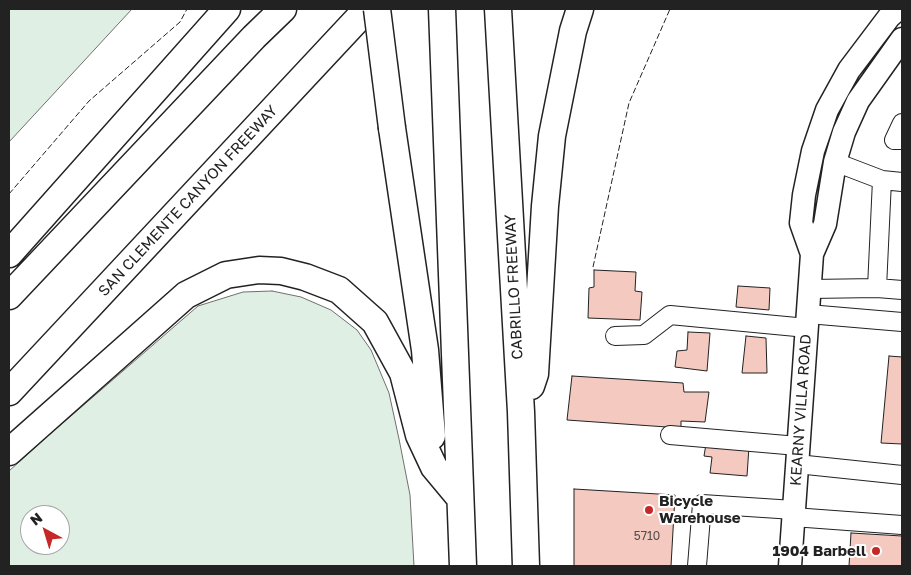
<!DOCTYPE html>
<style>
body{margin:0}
#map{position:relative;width:911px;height:575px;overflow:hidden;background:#fff;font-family:"Golos Text",sans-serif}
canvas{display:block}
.frame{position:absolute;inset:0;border:10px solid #222;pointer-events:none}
.north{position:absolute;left:20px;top:505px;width:50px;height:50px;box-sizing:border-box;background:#fff;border:1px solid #a7a7a7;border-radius:50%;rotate:321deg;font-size:14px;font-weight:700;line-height:20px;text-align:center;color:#222}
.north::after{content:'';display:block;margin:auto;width:18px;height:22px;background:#c62828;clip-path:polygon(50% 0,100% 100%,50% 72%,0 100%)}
</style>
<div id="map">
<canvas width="911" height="575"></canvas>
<div class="frame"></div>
<div class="north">N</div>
</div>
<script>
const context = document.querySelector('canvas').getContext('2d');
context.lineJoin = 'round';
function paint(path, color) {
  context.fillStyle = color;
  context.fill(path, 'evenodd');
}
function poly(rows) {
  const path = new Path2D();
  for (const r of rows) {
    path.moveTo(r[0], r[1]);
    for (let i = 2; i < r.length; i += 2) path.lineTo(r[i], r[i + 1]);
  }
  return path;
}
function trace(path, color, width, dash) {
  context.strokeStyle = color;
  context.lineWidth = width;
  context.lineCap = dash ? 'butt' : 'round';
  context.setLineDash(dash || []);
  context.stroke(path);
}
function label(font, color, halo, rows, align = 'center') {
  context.font = font + ' "Golos Text",sans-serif';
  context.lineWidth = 4;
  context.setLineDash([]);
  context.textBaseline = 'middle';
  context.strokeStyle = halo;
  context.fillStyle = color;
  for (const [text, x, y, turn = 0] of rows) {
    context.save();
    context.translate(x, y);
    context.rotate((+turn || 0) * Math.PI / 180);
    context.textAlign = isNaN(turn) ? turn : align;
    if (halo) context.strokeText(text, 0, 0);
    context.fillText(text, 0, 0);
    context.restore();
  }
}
const green = poly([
 [9,9,132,9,9,142,9,9],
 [272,291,301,297,331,310,357,330,371,350,389,393,399,439,410,495,414,566,9,566,9,471,49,435,198,306,243,292,272,291],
 [30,515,60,515,60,545,30,545,30,515]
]);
paint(green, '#e0efe3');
trace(green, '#6f6f6f', 1);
const building = poly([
 [594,270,636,272,635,291,642,292,640,320,588,318,589,288,594,287,594,270],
 [738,286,770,288,769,310,736,307,738,286],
 [688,332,710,333,707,371,675,367,677,351,687,350,688,332],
 [746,336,766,338,767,373,742,373,746,336],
 [889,356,902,357,902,444,881,443,889,356],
 [572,376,683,383,684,392,709,392,705,422,681,421,681,428,567,420,572,376],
 [706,444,749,447,747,476,710,473,712,457,704,456,706,444],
 [574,489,675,495,671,566,574,566,574,489],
 [851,533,902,536,902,566,849,566,851,533]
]);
paint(building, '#f3c9c0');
trace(building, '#222', 1);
const minor = poly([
 [902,123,894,140,902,140],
 [835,162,882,180,902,182],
 [877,288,882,180],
 [810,289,877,288,902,290],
 [808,314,902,322],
 [615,336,644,335,670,315,807,328],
 [670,435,798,446],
 [797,464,902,475],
 [793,517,902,525],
 [697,566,702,504,794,510]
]);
const major = poly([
 [812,254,801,223,804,195,813,151,827,110,849,70,889,17,898,9],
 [790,566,812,254,825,224,835,162,844,132,858,101,902,39]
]);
const highway = poly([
 [442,9,463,566],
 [498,9,521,412,526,566],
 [392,128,425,350,432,436],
 [9,254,227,9],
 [9,296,254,37,283,9],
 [531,386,535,374,545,206,552,136,573,31,580,9],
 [9,392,367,9],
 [9,452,186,295,226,275,259,270,281,271,305,277,339,290,375,322,403,373,419,435,434,467,459,497]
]);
trace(minor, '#222', 20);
trace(major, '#222', 25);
trace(highway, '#222', 29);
trace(minor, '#fff', 18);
trace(major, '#fff', 22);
trace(highway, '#fff', 26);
const highwayBridge = poly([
 [377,9,392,128]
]);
trace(highwayBridge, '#222', 29, []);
trace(highwayBridge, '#fff', 26);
trace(poly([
 [9,194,89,101,180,22,187,9],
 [593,267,629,103,670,9]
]), '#222', 1, [6, 2.5]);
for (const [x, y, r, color] of [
 [649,510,5,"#c62828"],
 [876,551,5,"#c62828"]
]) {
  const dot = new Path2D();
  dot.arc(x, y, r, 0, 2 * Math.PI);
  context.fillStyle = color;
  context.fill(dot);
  trace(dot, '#fff', 2);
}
label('12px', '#564c4a', null, [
 ["5710",647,536]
]);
label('15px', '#222', '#fff', [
 ["SAN CLEMENTE CANYON FREEWAY",188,201,-47],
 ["CABRILLO FREEWAY",514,287,-93],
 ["KEARNY VILLA ROAD",801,410,-86]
]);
label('bold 15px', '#222', '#fff', [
 ["Bicycle",659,501],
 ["Warehouse",659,518],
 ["1904 Barbell",866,551,"right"]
], 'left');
</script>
